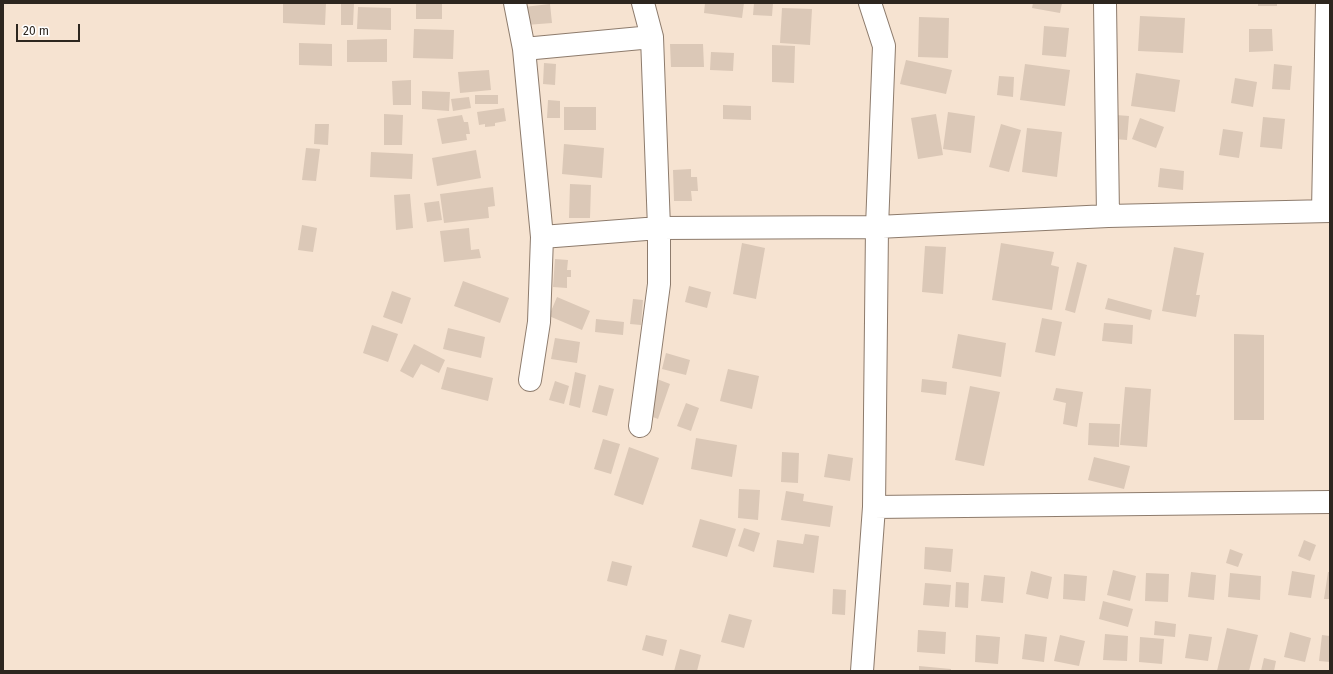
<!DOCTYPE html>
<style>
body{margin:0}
#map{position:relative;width:1333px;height:674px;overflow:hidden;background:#f6e3d1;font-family:"Fira Sans",sans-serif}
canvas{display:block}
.frame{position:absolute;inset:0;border:4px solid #2d261f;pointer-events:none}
.scale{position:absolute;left:16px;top:24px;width:64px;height:18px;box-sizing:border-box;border:2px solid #2d261f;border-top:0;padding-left:5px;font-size:12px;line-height:14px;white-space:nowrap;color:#2d261f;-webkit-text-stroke:3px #fff;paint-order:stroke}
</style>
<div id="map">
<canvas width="1333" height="674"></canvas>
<div class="frame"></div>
<div class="scale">20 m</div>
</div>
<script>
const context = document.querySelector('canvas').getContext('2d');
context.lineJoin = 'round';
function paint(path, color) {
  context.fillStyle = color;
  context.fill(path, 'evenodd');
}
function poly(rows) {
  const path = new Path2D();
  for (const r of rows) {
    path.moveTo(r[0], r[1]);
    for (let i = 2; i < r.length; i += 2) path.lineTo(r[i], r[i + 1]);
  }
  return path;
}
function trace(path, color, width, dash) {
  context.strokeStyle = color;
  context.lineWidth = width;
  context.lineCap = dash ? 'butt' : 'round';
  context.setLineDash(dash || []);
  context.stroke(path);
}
paint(poly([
 [283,3,326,3,325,25,283,23],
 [341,3,354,3,353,25,341,25],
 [416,3,442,3,442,19,416,19],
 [705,3,744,3,742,18,704,13],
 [754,3,773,3,772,16,753,15],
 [1033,3,1062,3,1060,13,1032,8],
 [1258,3,1277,3,1277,6,1258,6],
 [550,4,552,23,526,25,524,7],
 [358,7,391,8,391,30,357,29],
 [782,8,812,9,810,45,780,43],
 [1140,16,1185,18,1183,53,1138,51],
 [919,17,949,18,948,58,918,57],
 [1044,26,1069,28,1066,57,1042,55],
 [414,29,454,30,453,59,413,58],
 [1249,29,1272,29,1273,51,1249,52],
 [387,39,387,62,347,62,347,40],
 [299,43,332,44,332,66,299,65],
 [670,44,703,44,704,67,671,67],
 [772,45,795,46,794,83,772,82],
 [711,52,734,53,733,71,710,70],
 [906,60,952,70,946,94,900,84],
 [544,63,556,64,555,85,543,84],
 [1025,64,1070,70,1065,106,1020,100],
 [1274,64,1292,66,1290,90,1272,89],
 [489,70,491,90,460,93,458,72],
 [1136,73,1180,80,1175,112,1131,106],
 [999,76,1014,77,1013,97,997,95],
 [1235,78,1257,82,1253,107,1231,103],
 [411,80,411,105,393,105,392,81],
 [422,91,450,92,449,111,422,109],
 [475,95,498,95,498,104,475,104],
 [469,97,471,108,453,111,451,99],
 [548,100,560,101,560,118,547,118],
 [723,105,751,106,751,120,723,119],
 [564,107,596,107,596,130,564,130],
 [504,108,506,121,495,123,495,126,485,127,485,124,479,125,477,112],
 [948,112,975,116,971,153,943,149],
 [384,114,403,115,402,145,384,145],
 [936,114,943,155,918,159,911,118],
 [462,115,464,122,468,122,470,134,466,134,467,140,442,144,437,119],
 [1116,115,1129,116,1127,140,1114,139],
 [1263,117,1285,119,1282,149,1260,147],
 [1140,118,1164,127,1156,148,1132,139],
 [315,124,329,124,328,145,314,144],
 [1001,124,1021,130,1009,172,989,167],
 [1027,128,1062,132,1057,177,1022,172],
 [1223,129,1243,132,1239,158,1219,155],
 [564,144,604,148,602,178,562,174],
 [306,148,320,149,316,181,302,180],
 [476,150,481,178,437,186,432,158],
 [371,152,413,154,412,179,370,177],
 [1160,168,1184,171,1183,190,1158,187],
 [691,169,691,177,697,177,698,191,691,191,692,201,674,201,673,170],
 [570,184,591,185,590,218,569,218],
 [493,187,495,206,488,207,489,218,444,223,440,194],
 [410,194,413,228,396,230,394,195],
 [439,201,442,220,427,222,424,203],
 [302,225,317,228,313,252,298,250],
 [469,228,471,250,479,249,481,258,444,262,440,231],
 [742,243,765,248,756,299,733,294],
 [1001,243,1054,252,1051,265,1059,267,1052,310,992,300],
 [925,246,946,247,943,294,922,292],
 [1174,247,1204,253,1196,295,1200,295,1196,317,1162,311],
 [555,259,568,260,567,270,571,270,571,277,567,277,567,288,553,287],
 [1077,262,1087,265,1075,313,1065,310],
 [463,281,509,298,500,323,454,306],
 [689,286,711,292,707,308,685,302],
 [392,291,411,298,402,324,383,317],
 [557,297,590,311,582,330,549,316],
 [1108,298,1152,310,1150,320,1105,309],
 [633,299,643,300,641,325,630,324],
 [1042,318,1062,322,1055,356,1035,352],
 [596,319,624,322,623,335,595,332],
 [1104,323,1133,325,1132,344,1102,341],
 [372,325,398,334,388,362,363,353],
 [448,328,485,337,481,358,443,349],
 [958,334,1006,343,1001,377,952,368],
 [1234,334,1264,335,1264,420,1234,420],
 [555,338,580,342,577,363,551,359],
 [414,344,445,360,439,373,421,364,413,378,400,371],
 [666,353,690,360,686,375,662,369],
 [447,367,493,378,488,401,441,389],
 [728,369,759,376,752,409,720,401],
 [575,372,586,375,580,408,569,405],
 [657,379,670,384,658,419,645,414],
 [922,379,947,382,946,395,921,392],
 [555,381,569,386,564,404,549,400],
 [599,385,614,389,607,416,592,412],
 [970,386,1000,392,984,466,955,460],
 [1125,387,1151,389,1147,447,1120,445],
 [1056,388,1083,392,1077,427,1063,424,1066,403,1053,400],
 [686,403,699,408,691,431,677,426],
 [1089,423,1120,424,1119,447,1088,445],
 [696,438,737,445,732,477,691,469],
 [603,439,620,444,611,474,594,469],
 [629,447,659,458,643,505,614,495],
 [782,452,799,453,798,483,781,482],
 [828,454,853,458,850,481,824,477],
 [1094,457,1130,466,1124,489,1088,480],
 [739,489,760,490,758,520,738,518],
 [786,491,804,494,803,501,833,506,830,527,781,520],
 [700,519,736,529,727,557,692,547],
 [744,528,760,533,754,552,738,546],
 [805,534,819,536,814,573,773,567,777,540,803,544],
 [1304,540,1316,545,1310,561,1298,556],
 [925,547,953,549,951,572,924,569],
 [1230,549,1243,554,1238,567,1226,563],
 [612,561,632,566,627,586,607,581],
 [1113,570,1136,576,1130,601,1107,595],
 [1031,571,1052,577,1048,599,1026,594],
 [1292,571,1315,575,1311,598,1288,595],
 [1191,572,1216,575,1214,600,1188,597],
 [1328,572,1330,572,1330,599,1324,599],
 [1146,573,1169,574,1168,602,1145,601],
 [1230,573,1261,576,1260,600,1228,597],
 [1064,574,1087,576,1085,601,1063,599],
 [984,575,1005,577,1003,603,981,601],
 [956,582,969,583,968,608,955,607],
 [925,583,951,585,949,607,923,605],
 [833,589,846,590,845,615,832,614],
 [1103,601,1133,609,1128,627,1099,619],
 [729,614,752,620,744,648,721,642],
 [1155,621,1176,624,1175,637,1154,635],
 [1227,628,1258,635,1249,671,1217,671],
 [918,630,946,632,945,654,917,652],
 [1290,632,1311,638,1305,662,1284,657],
 [1025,634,1047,637,1044,662,1022,659],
 [1105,634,1128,636,1127,661,1103,660],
 [1189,634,1212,637,1208,661,1185,658],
 [646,635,667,640,663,656,642,650],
 [976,635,1000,637,998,664,975,662],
 [1060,635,1085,641,1079,666,1054,661],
 [1322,635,1330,636,1330,662,1319,661],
 [1140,637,1164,639,1162,664,1139,662],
 [680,649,701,655,697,671,674,671],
 [1264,658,1276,661,1274,671,1261,671],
 [919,666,951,669,951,671,919,671]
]), '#dbc8b7');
const minor = poly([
 [515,3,524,49,542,237,659,228,877,227,1108,216,1330,211],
 [870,3,884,46,877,227,874,507,1330,502],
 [1105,3,1108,216],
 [524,49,652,37],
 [1323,211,1327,3],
 [530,380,539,322,542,237],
 [640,426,659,284,659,228,652,37,643,3],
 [862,671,874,507]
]);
trace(minor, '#8d7b6c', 24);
trace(minor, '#fff', 22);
</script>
